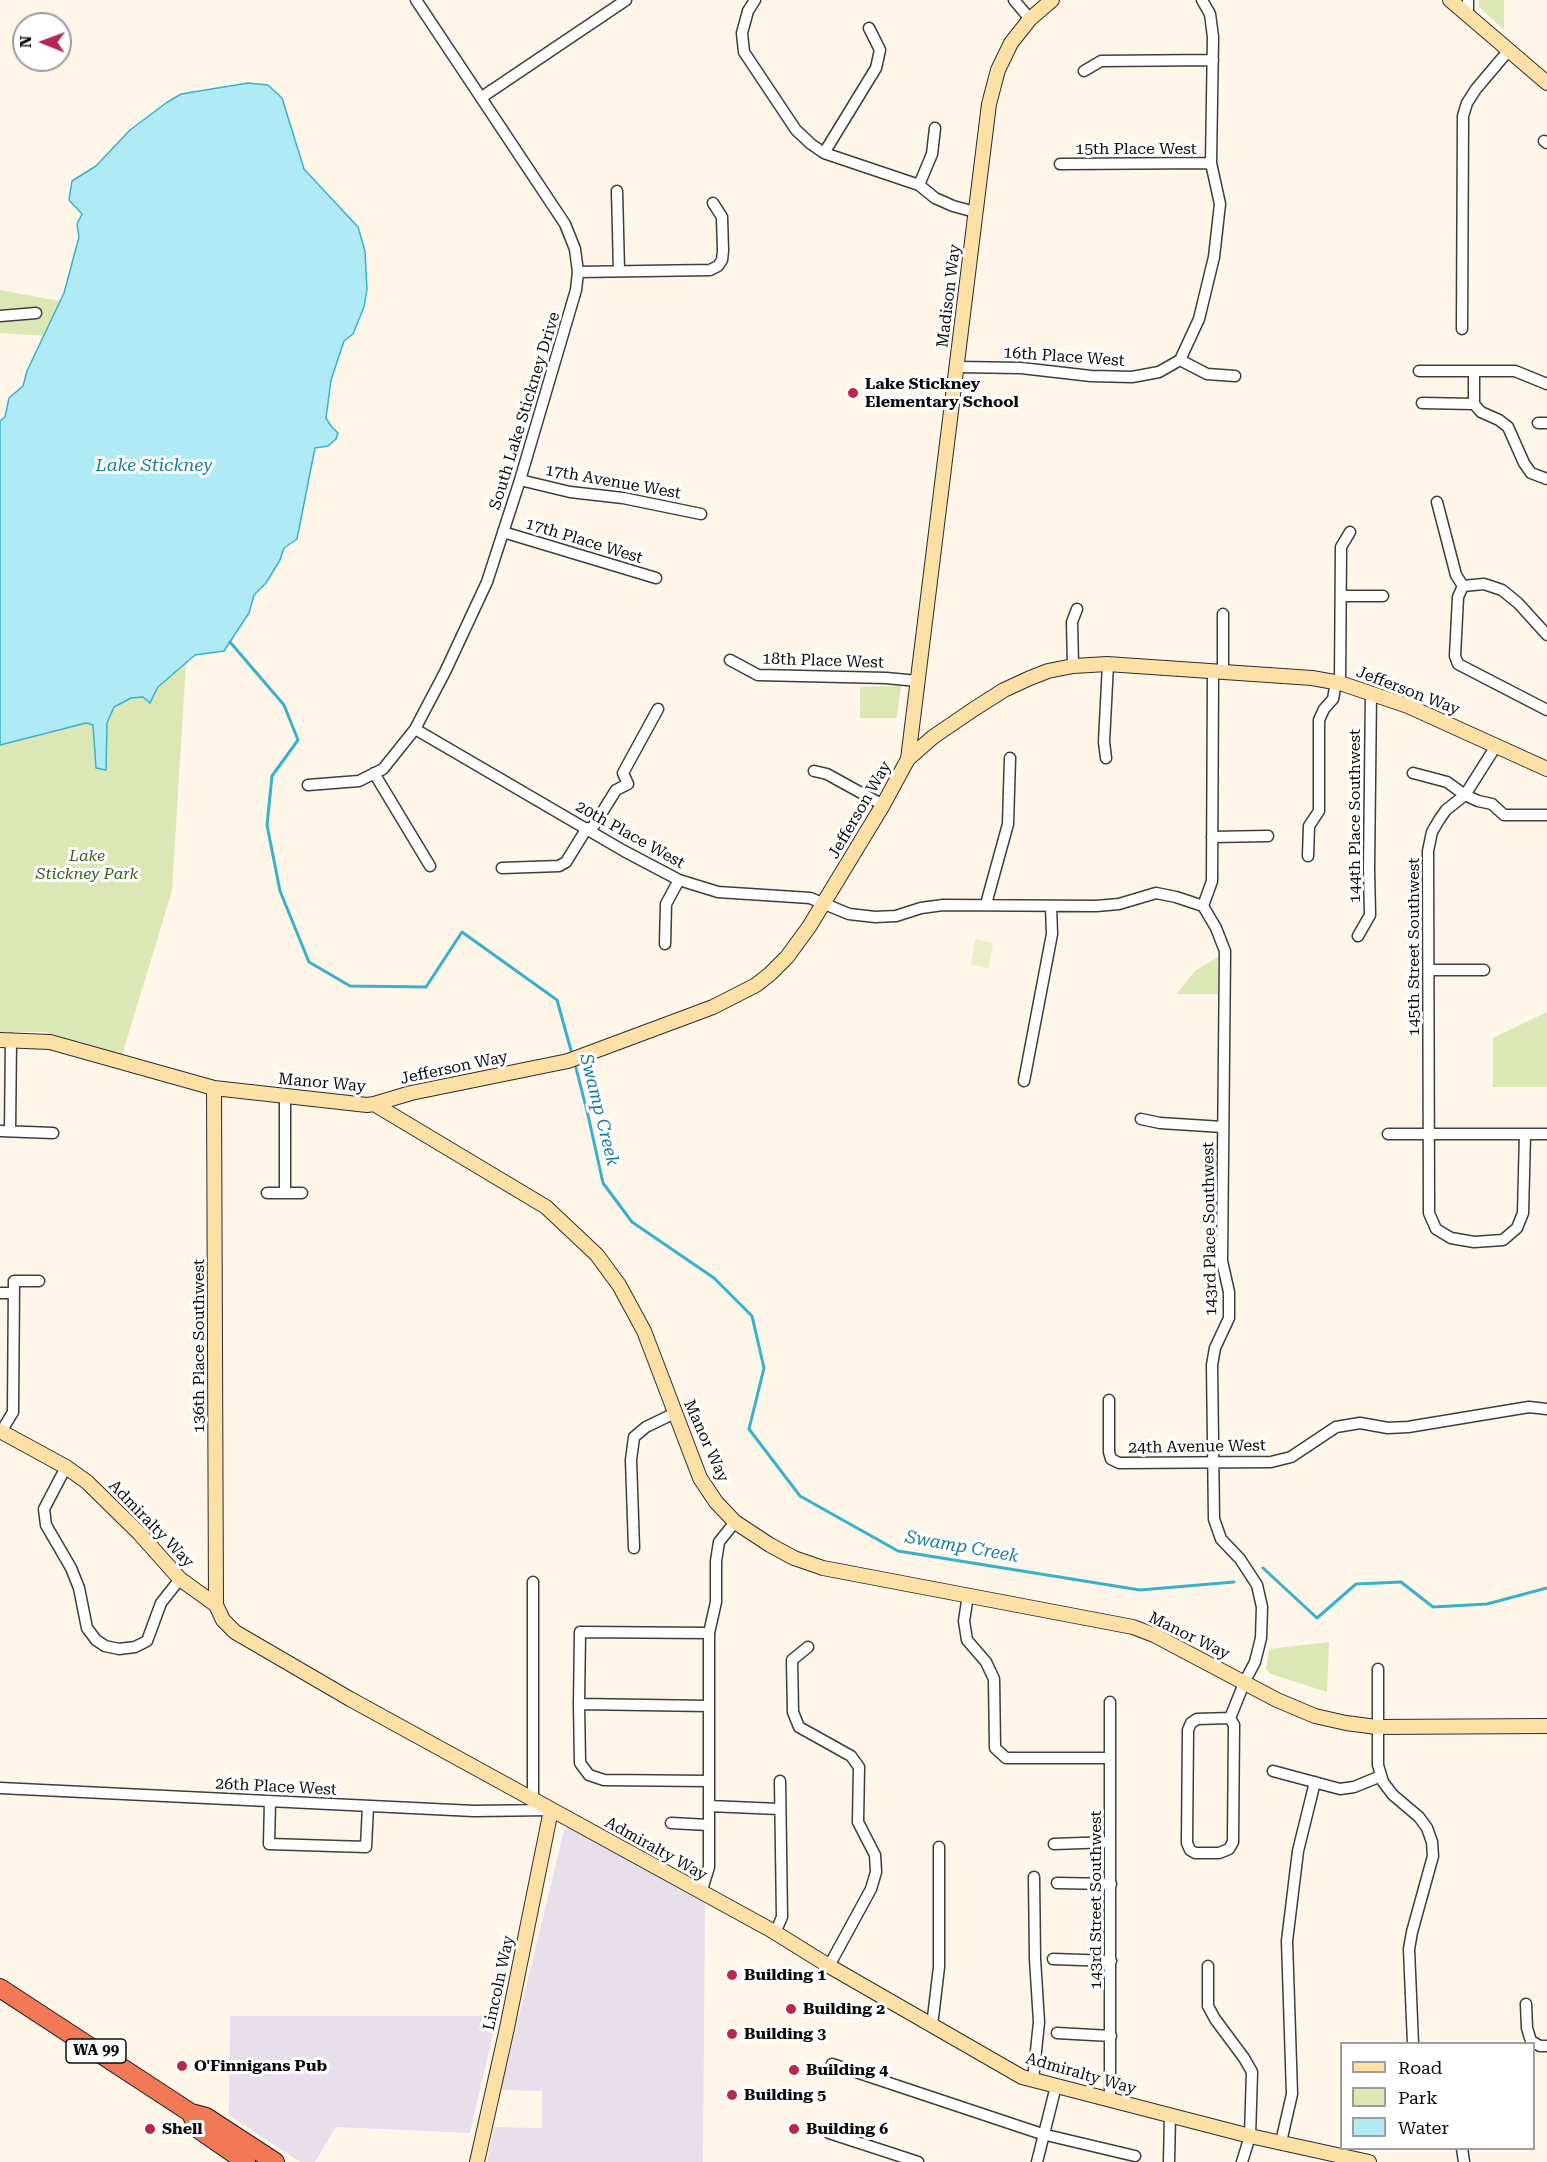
<!DOCTYPE html>
<style>
body{margin:0}
#map{position:relative;width:1547px;height:2162px;overflow:hidden;background:#fff6ea;font-family:"Roboto Serif",serif}
canvas{display:block}
.legend{position:absolute;left:1340px;top:2042px;width:195px;height:108px;box-sizing:border-box;background:#fff;border:2px solid #9d9d9d;margin:0;padding:8px 10px;list-style:none;font-size:18px;color:#0b0b0b}
.legend li{display:flex;align-items:center;gap:12px;height:30px}
.legend b{width:30px;border:2px solid #9d9d9d}
.north{position:absolute;left:12px;top:12px;width:60px;height:60px;box-sizing:border-box;background:#fff;border:2px solid #9d9d9d;border-radius:50%;rotate:271deg;font-size:16px;font-weight:700;line-height:24px;text-align:center;color:#0b0b0b}
.north::after{content:'';display:block;margin:auto;width:21px;height:27px;background:#b8274e;clip-path:polygon(50% 0,100% 100%,50% 72%,0 100%)}
</style>
<div id="map">
<canvas width="1547" height="2162"></canvas>
<ul class="legend">
<li><b style="height:8px;background:#fde0a6"></b>Road</li>
<li><b style="height:16px;background:#dbe8b5"></b>Park</li>
<li><b style="height:16px;background:#b0eaf5"></b>Water</li>
</ul>
<div class="north">N</div>
</div>
<script>
const c = document.querySelector('canvas').getContext('2d');
c.lineJoin = 'round';
function fillPath(path, color) { c.fillStyle = color; c.fill(path, 'evenodd'); }
const shape = rows => new Path2D(rows.map(r => 'M' + r).join(''));
function stroke(path, color, width, dash) { c.strokeStyle = color; c.lineWidth = width; c.lineCap = dash ? 'butt' : 'round'; c.setLineDash(dash || []); c.stroke(path); }
function drawText(font, color, halo, rows, align = 'center') {
  c.font = font + ' "Roboto Serif",serif'; c.lineWidth = 6; c.setLineDash([]); c.textBaseline = 'middle'; c.strokeStyle = halo; c.fillStyle = color; for (const [text, x, y, turn = 0] of rows) {
    c.save(); c.translate(x, y); c.rotate((+turn || 0) * Math.PI / 180); c.textAlign = isNaN(turn) ? turn : align; if (halo) c.strokeText(text, 0, 0); c.fillText(text, 0, 0); c.restore();
  }
}
const industrial = shape([
 [572,1827,705,1904,703,2162,487,2162,494,2127,542,2128,542,2091,501,2090,564,1831],
 [230,2016,497,2016,470,2133,336,2127,315,2162,300,2162,229,2115]
]);
const green = shape([
 [1479,0,1504,0,1504,30,1479,7],
 [0,290,60,301,45,336,0,333],
 [186,663,172,891,122,1055,44,1032,0,1032,0,745,86,723,93,725,96,768,106,770,107,723,114,707,131,698,143,697,150,703,158,687],
 [901,686,897,718,860,718,860,687],
 [1218,957,1218,994,1176,994,1195,971],
 [1547,1012,1547,1087,1493,1087,1493,1038],
 [1329,1642,1327,1692,1271,1674,1266,1669,1269,1649]
]);
const pitch = shape([
 [975,939,993,943,989,968,971,965]
]);
const water = shape([
 [248,83,268,85,282,98,304,169,358,227,365,251,367,289,364,307,353,334,344,341,331,380,326,418,331,426,338,433,336,439,328,446,315,448,297,539,284,548,280,560,266,583,254,595,249,613,224,651,195,655,158,687,150,703,143,697,131,698,114,707,107,723,106,770,96,768,93,725,86,723,0,745,0,421,5,417,9,398,23,386,27,371,64,293,79,237,77,224,82,214,69,200,72,181,96,166,130,130,166,103,181,94,248,83]
]);
const stream = shape([
 [230,642,284,705,298,740,272,776,267,825,280,891,309,962,350,986,426,987,462,932,557,1000,572,1054],
 [575,1064,588,1115,603,1183,632,1222,714,1278,752,1316,764,1368,749,1429,800,1496,898,1551,1140,1590,1234,1582],
 [1263,1568,1317,1618,1356,1584,1401,1582,1433,1607,1487,1604,1547,1588]
]);
const street = shape([
 [755,0,748,11,742,33,744,52,796,130,811,144,824,153,919,185,935,198,953,206,975,212],
 [1014,0,1030,19],
 [1468,14,1468,0],
 [1084,71,1101,61,1213,60],
 [482,97,626,0],
 [1544,141,1547,143],
 [824,153,876,68,880,50,869,28],
 [1060,164,1211,163],
 [919,185,932,154,935,128],
 [617,191,619,271],
 [578,272,710,270,718,266,722,260,723,251,722,217,713,203],
 [0,316,36,313],
 [1462,329,1463,116,1467,103,1476,89,1509,50],
 [1180,360,1199,319,1214,257,1220,204,1211,163,1213,37,1210,14,1202,0],
 [1180,360,1207,374,1235,376],
 [957,367,1021,368,1091,376,1132,377,1159,372,1180,360],
 [1419,371,1515,371,1547,384],
 [1422,403,1474,404,1481,412,1499,420,1508,427,1524,463,1531,473,1547,479],
 [1474,404,1474,371],
 [1538,423,1547,423],
 [520,480,570,492,623,498,701,514],
 [1437,502,1456,575,1463,586,1458,597,1455,656,1458,664,1547,710],
 [503,532,656,578],
 [1463,586,1484,584,1502,590,1518,603,1547,635],
 [1341,596,1383,596],
 [730,660,758,675,886,678,918,681],
 [1073,666,1072,622,1077,609],
 [1213,671,1212,881,1203,906,1216,928,1225,951,1222,1261,1229,1292,1229,1318,1215,1348,1212,1365,1214,1519,1221,1539,1240,1559,1257,1585,1262,1607,1261,1638,1255,1662,1245,1681,1230,1718,1234,1725,1233,1842,1229,1849,1219,1853,1195,1853,1190,1850,1187,1843,1188,1730,1191,1723,1197,1719,1230,1718],
 [1223,672,1223,614],
 [1340,683,1341,547,1350,532],
 [415,729,624,851,679,880,718,892,810,898,849,914,875,917,896,916,921,908,943,905,1096,906,1119,904,1156,893,1176,897,1203,906],
 [1496,746,1465,795,1446,810,1439,820,1432,832,1428,851,1429,1213,1436,1229,1451,1238,1474,1242,1503,1240,1517,1228,1523,1213,1525,1134],
 [1106,758,1104,742,1108,664],
 [814,771,827,774,883,805],
 [374,773,430,866],
 [1413,773,1447,782,1465,795,1478,801,1492,804,1504,815,1547,815],
 [308,785,359,781,383,769,415,729,445,672,487,582,520,480,576,290,578,272,575,249,565,224,416,0],
 [591,830,616,790,628,784,623,773,658,709],
 [1212,837,1268,836],
 [1308,856,1309,826,1319,811,1319,720,1324,709,1333,699,1336,682],
 [502,868,559,866,566,862,587,828],
 [986,904,1008,824,1010,758],
 [1358,936,1370,915,1369,869,1371,692],
 [665,944,666,904,679,880],
 [1429,970,1484,970],
 [1024,1081,1052,934,1051,906],
 [1141,1119,1160,1123,1223,1127],
 [0,1131,53,1133],
 [10,1131,11,1039],
 [1388,1134,1547,1134],
 [267,1193,302,1193],
 [285,1193,285,1096],
 [0,1293,14,1293],
 [1109,1400,1109,1452,1111,1459,1119,1463,1271,1462,1291,1457,1336,1427,1360,1423,1388,1428,1408,1427,1529,1407,1547,1409],
 [1,1432,13,1412,14,1281,39,1281],
 [66,1467,44,1509,46,1525,71,1568,79,1588,87,1628,96,1640,105,1646,119,1649,135,1647,147,1641,161,1603,180,1579],
 [634,1548,631,1460,634,1437,646,1427,675,1413],
 [533,1582,533,1800],
 [968,1595,964,1621,967,1640,986,1662,994,1679,995,1748,1006,1758,1110,1758],
 [808,1647,792,1660,793,1712,799,1727,851,1756,859,1767,858,1822,875,1855,876,1872,871,1889,829,1966],
 [1378,1669,1378,1765,1383,1782,1393,1795,1419,1817,1427,1828,1432,1842,1433,1856,1412,1932,1409,1949,1413,2044],
 [1110,1702,1110,2099],
 [579,1704,709,1706],
 [1273,1771,1340,1789,1354,1787,1381,1776],
 [708,1781,604,1780,589,1775,580,1763,579,1704,580,1632,709,1633],
 [0,1788,474,1811,550,1810],
 [270,1802,269,1844,366,1847,368,1806],
 [709,1806,779,1809],
 [671,1823,708,1825],
 [1054,1844,1110,1842],
 [1057,1883,1111,1884],
 [701,1893,709,1867,709,1633,716,1602,716,1561,719,1542,735,1522],
 [775,1933,782,1917,780,1781],
 [1053,1959,1111,1961],
 [1208,1966,1208,2006,1215,2019,1244,2058,1252,2072,1250,2136,1242,2162],
 [1526,2004,1527,2028,1531,2041,1540,2046,1547,2046],
 [932,2026,939,1967,939,1847],
 [1057,2033,1111,2036],
 [832,2064,1042,2134,1135,2156],
 [1033,2080,1039,2022,1035,1959,1034,1877],
 [829,2133,918,2162],
 [1281,2142,1292,2094,1287,1941,1298,1851,1315,1782],
 [1462,2148,1464,2162],
 [1037,2162,1056,2086],
 [1169,2162,1170,2115]
]);
const secondary = shape([
 [1450,0,1547,83],
 [908,759,989,104,998,70,1011,43,1030,19,1052,0],
 [0,1040,50,1042,214,1088,367,1105,374,1104,546,1207,597,1255,619,1285,644,1331,700,1478,716,1502,735,1522,770,1545,794,1558,823,1568,1133,1627,1154,1635,1277,1700,1315,1716,1346,1723,1377,1727,1547,1726],
 [214,1088,216,1605],
 [374,1104,411,1093,568,1061,713,1007,756,985,770,974,787,957,809,927,883,805,908,759,933,737,974,709,1004,690,1030,678,1048,671,1073,666,1107,664,1312,678,1340,683,1408,706,1547,769],
 [0,1431,66,1467,87,1482,139,1533,180,1579,216,1605,223,1620,235,1632,350,1699,771,1930,829,1966,1022,2077,1250,2136,1369,2162],
 [477,2162,507,2028,551,1810]
]);
const highway = shape([
 [0,1988,191,2113,206,2117,275,2162],
 [191,2113,197,2128,246,2162]
]);
const markers = [
 [853,393,6,"#b8274e"],
 [732,1975,6,"#b8274e"],
 [791,2009,6,"#b8274e"],
 [732,2034,6,"#b8274e"],
 [182,2066,6,"#b8274e"],
 [794,2070,6,"#b8274e"],
 [732,2095,6,"#b8274e"],
 [150,2129,6,"#b8274e"],
 [794,2129,6,"#b8274e"]
];
const shields = [
 [96,2051,60]
];
const shieldNames = [
 ["WA 99",96,2051]
];
const streetNames = [
 ["15th Place West",1136,149],
 ["Madison Way",949,296,-83],
 ["16th Place West",1064,357,4],
 ["South Lake Stickney Drive",525,411,-73],
 ["17th Avenue West",613,482,10],
 ["17th Place West",584,541,17],
 ["18th Place West",823,661,2],
 ["Jefferson Way",1408,691,21],
 ["Jefferson Way",860,810,-60],
 ["144th Place Southwest",1355,816,-90],
 ["20th Place West",630,835,29],
 ["145th Street Southwest",1414,947,-90],
 ["Jefferson Way",454,1068,-12],
 ["Manor Way",322,1083,5],
 ["143rd Place Southwest",1210,1229,-91],
 ["136th Place Southwest",199,1346,-90],
 ["Manor Way",706,1441,66],
 ["24th Avenue West",1197,1447,-1],
 ["Admiralty Way",151,1524,46],
 ["Manor Way",1189,1636,26],
 ["26th Place West",276,1787,3],
 ["Admiralty Way",656,1849,29],
 ["143rd Street Southwest",1096,1900,-90],
 ["Lincoln Way",499,1983,-78],
 ["Admiralty Way",1081,2074,16]
];
const poiNames = [
 ["Lake Stickney",865,384],
 ["Elementary School",865,402],
 ["Building 1",744,1975],
 ["Building 2",803,2009],
 ["Building 3",744,2034],
 ["O'Finnigans Pub",194,2066],
 ["Building 4",806,2070],
 ["Building 5",744,2095],
 ["Shell",162,2129],
 ["Building 6",806,2129]
];
const parkNames = [
 ["Lake",87,856],
 ["Stickney Park",87,874]
];
const waterNames = [
 ["Lake Stickney",154,466],
 ["Swamp Creek",599,1110,76],
 ["Swamp Creek",962,1547,10]
];
fillPath(industrial, '#e7dfea');
fillPath(green, '#dbe8b5');
fillPath(pitch, '#eaefc7');
fillPath(water, '#b0eaf5');
stroke(water, '#39b1ca', 1.5);
stroke(stream, '#39b1ca', 3);
stroke(street, '#3e3e3e', 13);
stroke(secondary, '#2d2d2d', 16);
stroke(highway, '#1c1c1c', 20);
stroke(street, '#fff', 10);
stroke(secondary, '#fde0a6', 14);
stroke(highway, '#f27955', 18);
for (const [x, y, r, color] of markers) { const dot = new Path2D(); dot.arc(x, y, r, 0, 2 * Math.PI); c.fillStyle = color; c.fill(dot); stroke(dot, '#fff', 2); }
for (const [x, y, w] of shields) { const box = new Path2D(); box.roundRect(x - w / 2, y - 12, w, 24, 4.5); c.fillStyle = '#fff'; c.fill(box); stroke(box, '#0b0b0b', 1.5); }
drawText('bold 15px', '#0b0b0b', null, shieldNames);
drawText('16px', '#0b0b0b', '#fff', streetNames);
drawText('bold 16px', '#0b0b0b', '#fff', poiNames, 'left');
drawText('italic 16px', '#3b611e', '#fff', parkNames);
drawText('italic 18px', '#187e9a', '#fff', waterNames);
</script>
